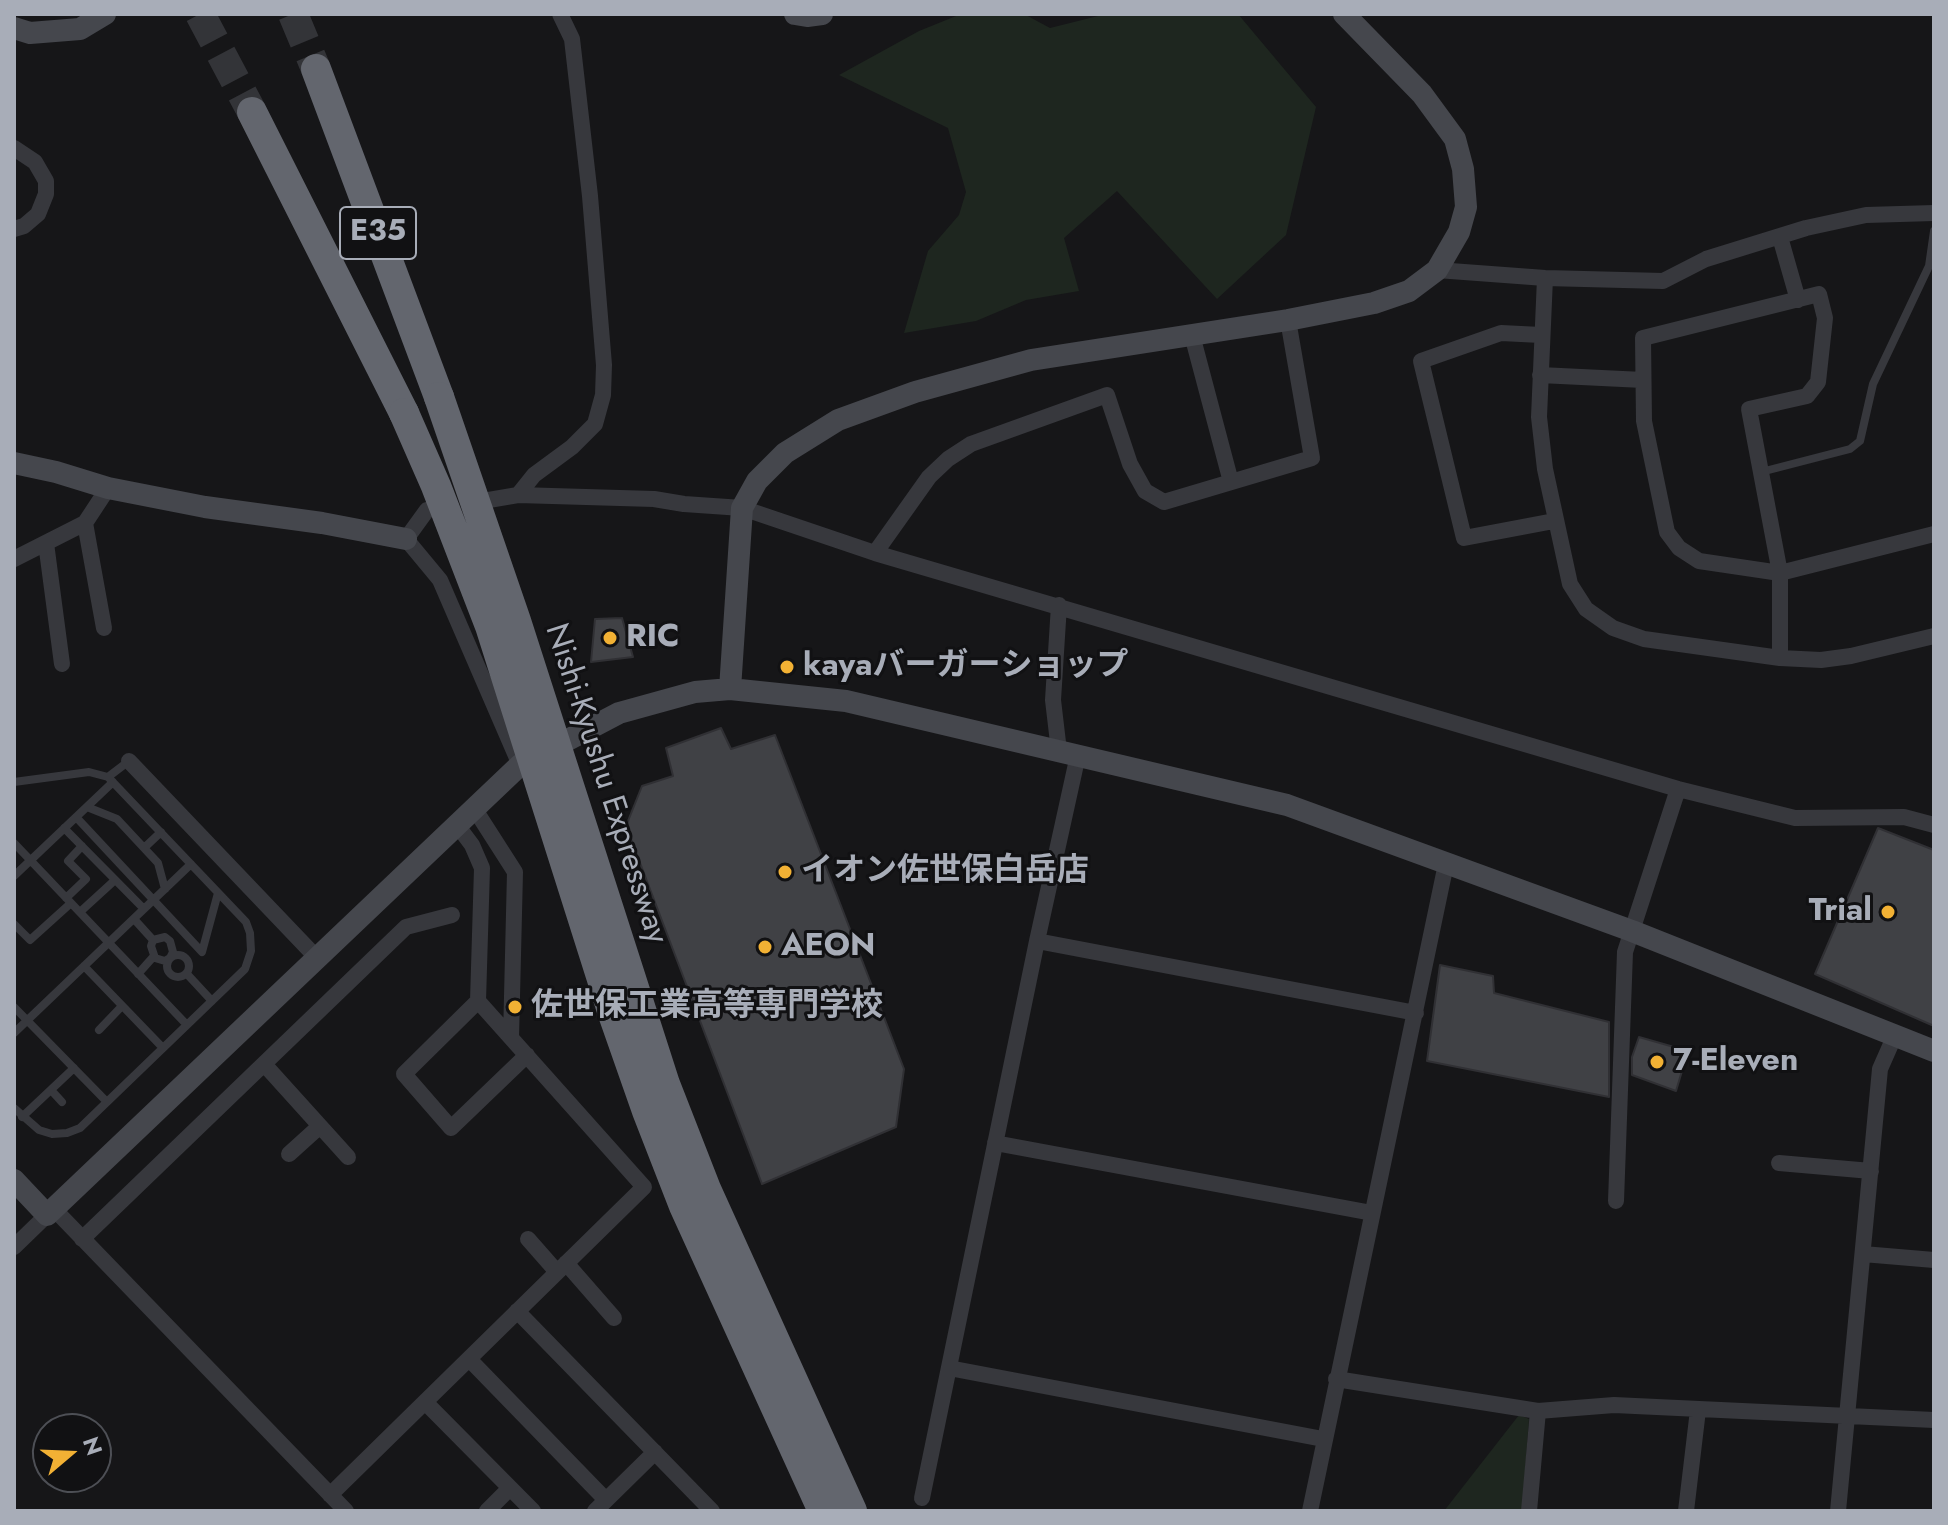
<!DOCTYPE html>
<meta charset="utf-8">
<style>
body{margin:0}
#map{position:relative;width:1948px;height:1525px;overflow:hidden;background:#161618;font-family:Jost,sans-serif}
canvas{display:block}
.frame{position:absolute;inset:0;border:16px solid #a8adb8;pointer-events:none}
.north{position:absolute;left:32px;top:1413px;width:80px;height:80px;box-sizing:border-box;background:#111113;border:2px solid #4d4f55;border-radius:50%;rotate:71deg;font-size:22px;font-weight:700;line-height:32px;text-align:center;color:#a8adb8}
.north::after{content:'';display:block;margin:auto;width:28px;height:36px;background:#f2b134;clip-path:polygon(50% 0,100% 100%,50% 72%,0 100%)}
</style>
<div id="map">
<canvas width="1948" height="1525"></canvas>
<div class="frame"></div>
<div class="north">N</div>
</div>
<script>
const c = document.querySelector('canvas').getContext('2d');
c.lineJoin = 'round';
function fillPath(path, color) { c.fillStyle = color; c.fill(path, 'evenodd'); }
const shape = rows => new Path2D(rows.map(r => 'M' + r).join(''));
function stroke(path, color, width, dash) { c.strokeStyle = color; c.lineWidth = width; c.lineCap = dash ? 'butt' : 'round'; c.setLineDash(dash || []); c.stroke(path); }
function drawText(font, color, halo, rows, align = 'center') {
  c.font = font + ' Jost,"Noto Sans JP",sans-serif'; c.lineWidth = 6; c.setLineDash([]); c.textBaseline = 'middle'; c.strokeStyle = halo; c.fillStyle = color; for (const [text, x, y, turn = 0] of rows) {
    c.save(); c.translate(x, y); c.rotate((+turn || 0) * Math.PI / 180); c.textAlign = isNaN(turn) ? turn : align; if (halo) c.strokeText(text, 0, 0); c.fillText(text, 0, 0); c.restore();
  }
}
const green = shape([
 [961,14,1024,14,1050,28,1106,14,1238,14,1316,107,1286,235,1217,299,1117,191,1064,238,1079,291,1026,300,976,321,904,333,928,251,959,215,966,192,948,128,839,75,919,31],
 [1519,1415,1529,1419,1522,1511,1444,1511]
]);
const building = shape([
 [622,618,633,657,591,662,595,619,622,618],
 [721,728,731,749,775,735,904,1069,896,1127,762,1184,626,826,642,786,673,776,666,748,721,728],
 [1878,828,1934,850,1934,1026,1815,974,1878,828],
 [1440,965,1493,976,1494,993,1609,1022,1609,1097,1427,1061,1440,965],
 [1639,1037,1688,1051,1676,1091,1632,1075,1632,1057,1639,1037]
]);
const highwayTunnel = shape([
 [200,14,252,112],
 [293,14,316,69]
]);
const lane = shape([
 [1761,472,1850,449,1860,441,1873,384,1929,266,1934,231],
 [108,777,129,761],
 [14,782,89,772,108,777,246,922,250,933,251,951,245,969,80,1128,67,1133,52,1134,39,1130,14,1108],
 [87,807,117,819,158,863,165,889],
 [76,817,202,952,218,893],
 [64,828,144,909],
 [14,843,187,1025],
 [144,848,161,832],
 [14,876,113,782],
 [66,898,86,879,68,861,82,846],
 [80,912,115,880],
 [134,919,153,940,165,937,170,941,173,952,170,958,165,961,155,958,151,946,153,940],
 [14,924,30,940,71,903],
 '167 966a11 11 0 1 1 22 0a11 11 0 1 1-22 0Z',
 [84,966,163,1048],
 [138,974,154,956],
 [187,974,212,1001],
 [14,1007,107,1102],
 [99,1030,122,1006],
 [14,1033,191,864],
 [51,1090,62,1102],
 [22,1117,74,1068]
]);
const street = shape([
 [14,148,35,162,46,181,46,194,38,214,24,226,14,229],
 [1780,237,1798,300],
 [1437,270,1545,278,1663,281,1706,259,1806,228,1866,215,1934,213],
 [1545,278,1539,417,1545,469,1570,584,1586,609,1613,628,1644,639,1780,658,1821,660,1851,656,1934,636],
 [1192,335,1231,482],
 [1541,335,1501,333,1421,361,1464,538,1554,521],
 [1540,375,1643,380],
 [518,495,534,475,572,447,595,424,603,395,604,365,590,196,572,39,560,14],
 [471,503,518,495,654,499,684,504,742,508,875,553,1678,789,1795,818,1904,817,1934,825],
 [448,507,427,510,406,539,440,580,520,765],
 [85,523,104,628],
 [46,543,62,664],
 [875,553,929,477,948,459,971,444,1107,395,1130,464,1145,491,1164,502,1312,458,1288,320],
 [14,559,85,523,108,488],
 [1059,605,1053,700,1059,751],
 [1780,658,1780,573,1749,409,1807,396,1818,382,1825,318,1819,294,1643,338,1644,421,1667,532,1679,548,1699,561,1780,573,1934,534],
 [129,761,317,958],
 [474,808,515,872,511,1038],
 [1037,941,1416,1013],
 [478,1001,404,1074,451,1128,527,1055],
 [264,1064,348,1157],
 [995,1143,1372,1213],
 [289,1154,320,1126],
 [1779,1163,1871,1171],
 [1616,1201,1625,952,1678,789],
 [54,1209,346,1511],
 [82,1239,406,927,452,915],
 [528,1239,557,1272],
 [14,1247,47,1215],
 [1863,1254,1934,1260],
 [566,1263,614,1318],
 [517,1311,712,1511],
 [469,1359,606,1500],
 [949,1368,1323,1439],
 [1336,1379,1538,1411,1614,1405,1934,1420],
 [425,1402,533,1511],
 [330,1495,644,1187,478,1001,482,868,472,845,457,825],
 [922,1498,1037,941,1078,755],
 [487,1511,510,1488],
 [595,1511,655,1452],
 [1310,1511,1446,864],
 [1529,1511,1538,1411],
 [1686,1511,1698,1410],
 [1838,1511,1880,1069,1895,1035]
]);
const secondary = shape([
 [795,14,807,16,822,14],
 [14,28,30,33,80,29,105,14],
 [14,463,56,472,108,488,205,507,322,523,406,539],
 [730,689,742,508,757,481,785,453,838,420,915,392,1031,360,1288,320,1374,303,1409,291,1437,270,1459,232,1466,207,1463,169,1455,139,1422,94,1344,14],
 [14,1180,47,1215,520,765,619,713,695,692,730,689,846,701,1287,805,1632,931,1934,1051]
]);
const highway = shape([
 [316,69,439,397],
 [252,112,404,413]
]);
const highwayBridge = shape([
 [439,397,516,621,665,1084,706,1189,852,1511],
 [404,413,436,486,490,626,613,1014,647,1111,684,1206,823,1511]
]);
const markers = [
 [610,638,8,"#f2b134"],
 [787,667,8,"#f2b134"],
 [785,872,8,"#f2b134"],
 [1888,912,8,"#f2b134"],
 [765,947,8,"#f2b134"],
 [515,1007,8,"#f2b134"],
 [1657,1062,8,"#f2b134"]
];
const shields = [
 [378,233,76]
];
const shieldNames = [
 ["E35",378,233]
];
const poiNames = [
 ["RIC",626,638],
 ["kayaバーガーショップ",803,667],
 ["イオン佐世保白岳店",801,872],
 ["Trial",1872,912,"right"],
 ["AEON",781,947],
 ["佐世保工業高等専門学校",531,1007],
 ["7-Eleven",1673,1062]
];
const streetNames = [
 ["Nishi-Kyushu Expressway",605,784,72]
];
fillPath(green, '#1e261f');
fillPath(building, '#404145');
stroke(building, '#303034', 2);
stroke(highwayTunnel, '#333438', 30, [30, 15]);
stroke(lane, '#37383d', 8);
stroke(street, '#37383d', 16);
stroke(secondary, '#45474d', 22);
stroke(highway, '#63666e', 30);
stroke(highwayBridge, '#63666e', 30);
for (const [x, y, r, color] of markers) { const dot = new Path2D(); dot.arc(x, y, r, 0, 2 * Math.PI); c.fillStyle = color; c.fill(dot); stroke(dot, '#111113', 3); }
for (const [x, y, w] of shields) { const box = new Path2D(); box.roundRect(x - w / 2, y - 26, w, 52, 6); c.fillStyle = '#111113'; c.fill(box); stroke(box, '#a8adb8', 2); }
drawText('bold 30px', '#a8adb8', null, shieldNames);
drawText('bold 32px', '#a8adb8', '#111113', poiNames, 'left');
drawText('32px', '#a8adb8', '#111113', streetNames);
</script>
